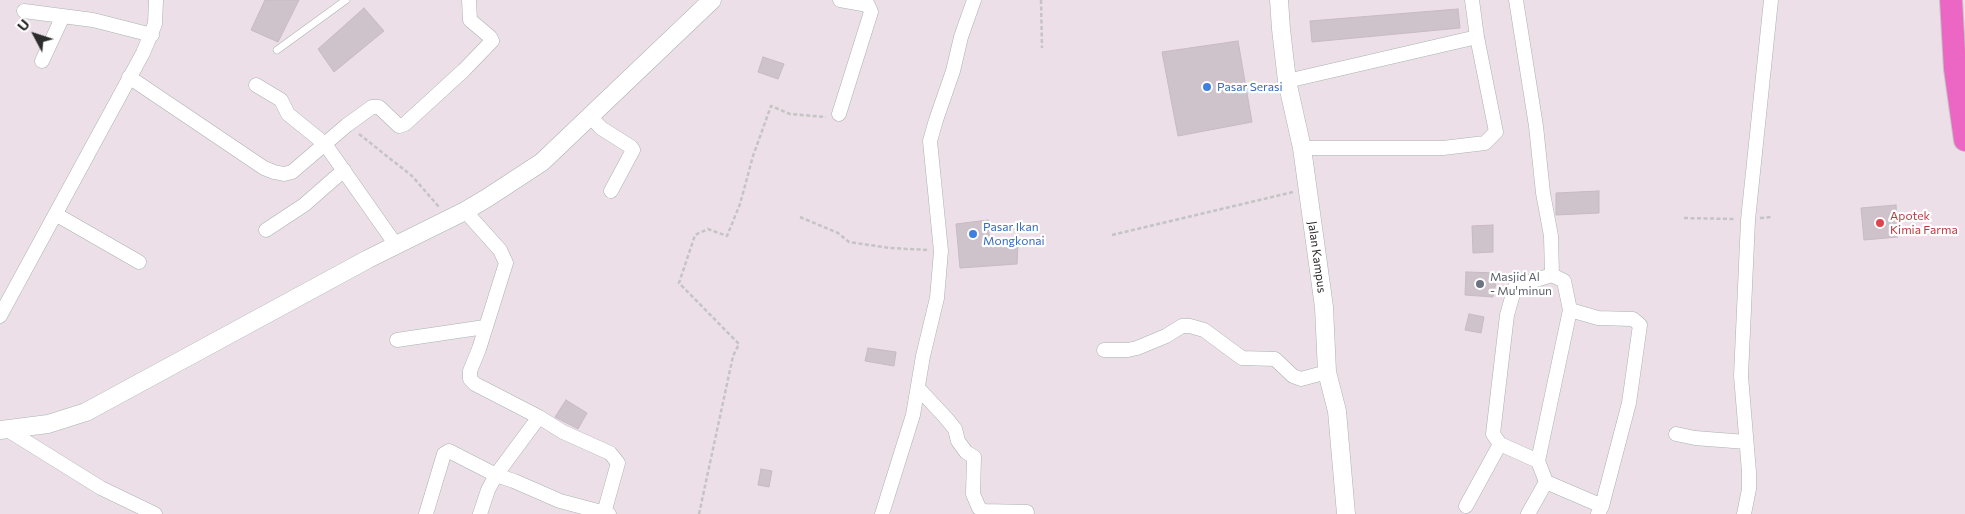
<!DOCTYPE html>
<style>
body{margin:0}
#map{position:relative;width:1965px;height:514px;overflow:hidden;background:#ecdfe8;font-family:Commissioner,sans-serif}
canvas{display:block}
.north{position:absolute;left:10px;top:10px;width:50px;height:50px;-webkit-text-stroke:4px #fff;paint-order:stroke;rotate:310deg;font-size:14px;font-weight:700;line-height:20px;text-align:center;color:#2c2c2c}
.north::after{content:'';display:block;margin:auto;width:18px;height:22px;background:#2c2c2c;clip-path:polygon(50% 0,100% 100%,50% 72%,0 100%)}
</style>
<div id="map">
<canvas width="1965" height="514"></canvas>
<div class="north">U</div>
</div>
<script>
const c = document.querySelector('canvas').getContext('2d');
c.lineJoin = 'round';
function fillPath(path, color) { c.fillStyle = color; c.fill(path, 'evenodd'); }
const shape = rows => new Path2D(rows.map(r => 'M' + r).join(''));
function stroke(path, color, width, dash) { c.strokeStyle = color; c.lineWidth = width; c.lineCap = dash ? 'butt' : 'round'; c.setLineDash(dash || []); c.stroke(path); }
function drawText(font, color, halo, rows, align = 'center') {
  c.font = font + ' Commissioner,sans-serif'; c.lineWidth = 4.5; c.setLineDash([]); c.textBaseline = 'middle'; c.strokeStyle = halo; c.fillStyle = color; for (const [text, x, y, turn = 0] of rows) {
    c.save(); c.translate(x, y); c.rotate((+turn || 0) * Math.PI / 180); c.textAlign = isNaN(turn) ? turn : align; if (halo) c.strokeText(text, 0, 0); c.fillText(text, 0, 0); c.restore();
  }
}
const building = shape([
 [265,0,299,0,278,42,251,30,265,0],
 [364,8,384,31,334,72,318,49,364,8],
 [1458,9,1460,28,1312,42,1310,21,1458,9],
 [1238,41,1252,122,1178,136,1162,52,1238,41],
 [763,57,784,64,778,79,758,72,763,57],
 [1599,191,1599,213,1556,215,1556,193,1599,191],
 [1896,205,1898,237,1864,240,1861,208,1896,205],
 [988,220,990,246,1018,244,1017,264,960,268,956,224,988,220],
 [1493,225,1493,252,1473,253,1472,226,1493,225],
 [1466,272,1498,273,1493,297,1465,295,1466,272],
 [1469,314,1484,317,1481,333,1465,330,1469,314],
 [868,348,896,352,894,366,865,361,868,348],
 [566,400,587,413,578,429,555,417,566,400],
 [761,469,772,471,769,487,758,485,761,469]
]);
const path = shape([
 [1041,0,1042,48],
 [359,134,412,176,439,207],
 [800,217,838,233,849,242,890,248,929,250],
 [1684,218,1735,219],
 [1760,218,1771,217],
 [1112,235,1293,192],
 [699,514,733,356,739,344,679,283,695,235,708,229,727,236,740,204,753,156,771,106,790,114,826,117]
]);
const service = shape([
 [277,50,346,0]
]);
const minor = shape([
 [1516,0,1536,126,1543,193,1551,236,1552,275,1529,282,1517,280,1507,315,1493,434,1500,444,1538,461,1546,482,1602,506,1598,514],
 [24,11,93,20,152,35],
 [42,61,63,16],
 [129,77,264,168,274,172,284,174,292,172,347,125,372,107,379,107,399,126,405,124,464,70,492,41,490,37,470,20,469,0],
 [1287,81,1477,37],
 [256,85,281,100,288,114,325,144,396,245],
 [839,114,871,12,868,5,840,0],
 [591,117,601,128,631,147,633,150,611,191],
 [1302,148,1443,148,1485,143,1496,132,1477,37,1472,0],
 [465,211,500,250,506,263,479,349,470,371,470,379,475,384,539,417,563,432,610,453,618,463,604,513],
 [57,215,139,262],
 [266,230,304,205,344,170],
 [1552,275,1564,281,1570,310,1598,318,1633,319,1640,325,1629,403,1602,506],
 [0,316,143,53,155,24,156,0],
 [397,340,485,327],
 [1104,350,1128,350,1137,348,1166,336,1182,326,1190,326,1204,330,1242,358,1275,359,1293,376,1301,379,1327,372],
 [919,389,946,418,955,429,958,441,966,452,974,457,973,494,979,508,984,511,1027,512],
 [6,429,101,488,155,514],
 [1676,434,1695,438,1746,442],
 [1538,461,1570,310],
 [1466,506,1500,444],
 [426,514,444,454,449,451,496,475,514,481,560,501,609,514],
 [480,514,488,490,496,475,539,417],
 [882,514,913,415,923,356,937,298,941,251,930,141,936,120,953,71,961,37,974,0],
 [1528,514,1546,482],
 [1744,514,1749,489,1749,472,1741,376,1748,220,1771,0]
]);
const tertiary = shape([
 [1279,0,1281,29,1287,81,1302,148,1324,307,1327,372,1337,411,1346,514],
 [0,430,48,424,86,412,368,259,465,211,487,198,542,162,712,0]
]);
const trunk = shape([
 [1951,0,1955,69,1965,140]
]);
const markers = [
 [1207,87,5,"#3f7fe0"],
 [1880,223,5,"#e0444e"],
 [973,234,5,"#3f7fe0"],
 [1480,284,5,"#6b7280"]
];
const shopNames = [
 ["Pasar Serasi",1217,87],
 ["Pasar Ikan",983,227],
 ["Mongkonai",983,241]
];
const healthNames = [
 ["Apotek",1890,216],
 ["Kimia Farma",1890,230]
];
const streetNames = [
 ["Jalan Kampus",1317,257,82]
];
const worshipNames = [
 ["Masjid Al",1490,277],
 ["- Mu'minun",1490,291]
];
fillPath(building, '#cfc3cb');
stroke(building, '#c8b9c2', 1);
stroke(service, '#a8b3ae', 8);
stroke(minor, '#a8b3ae', 15);
stroke(tertiary, '#a8b3ae', 19);
stroke(trunk, '#c4c4c4', 24);
stroke(path, '#c4c4c4', 2.5, [4, 2.5]);
stroke(service, '#fff', 7);
stroke(minor, '#fff', 14);
stroke(tertiary, '#fff', 18);
stroke(trunk, '#ec67c3', 22);
for (const [x, y, r, color] of markers) { const dot = new Path2D(); dot.arc(x, y, r, 0, 2 * Math.PI); c.fillStyle = color; c.fill(dot); stroke(dot, '#fff', 2); }
drawText('12px', '#366cbe', '#fff', shopNames, 'left');
drawText('12px', '#be3a42', '#fff', healthNames, 'left');
drawText('12px', '#2c2c2c', '#fff', streetNames);
drawText('12px', '#5b616d', '#fff', worshipNames, 'left');
</script>
